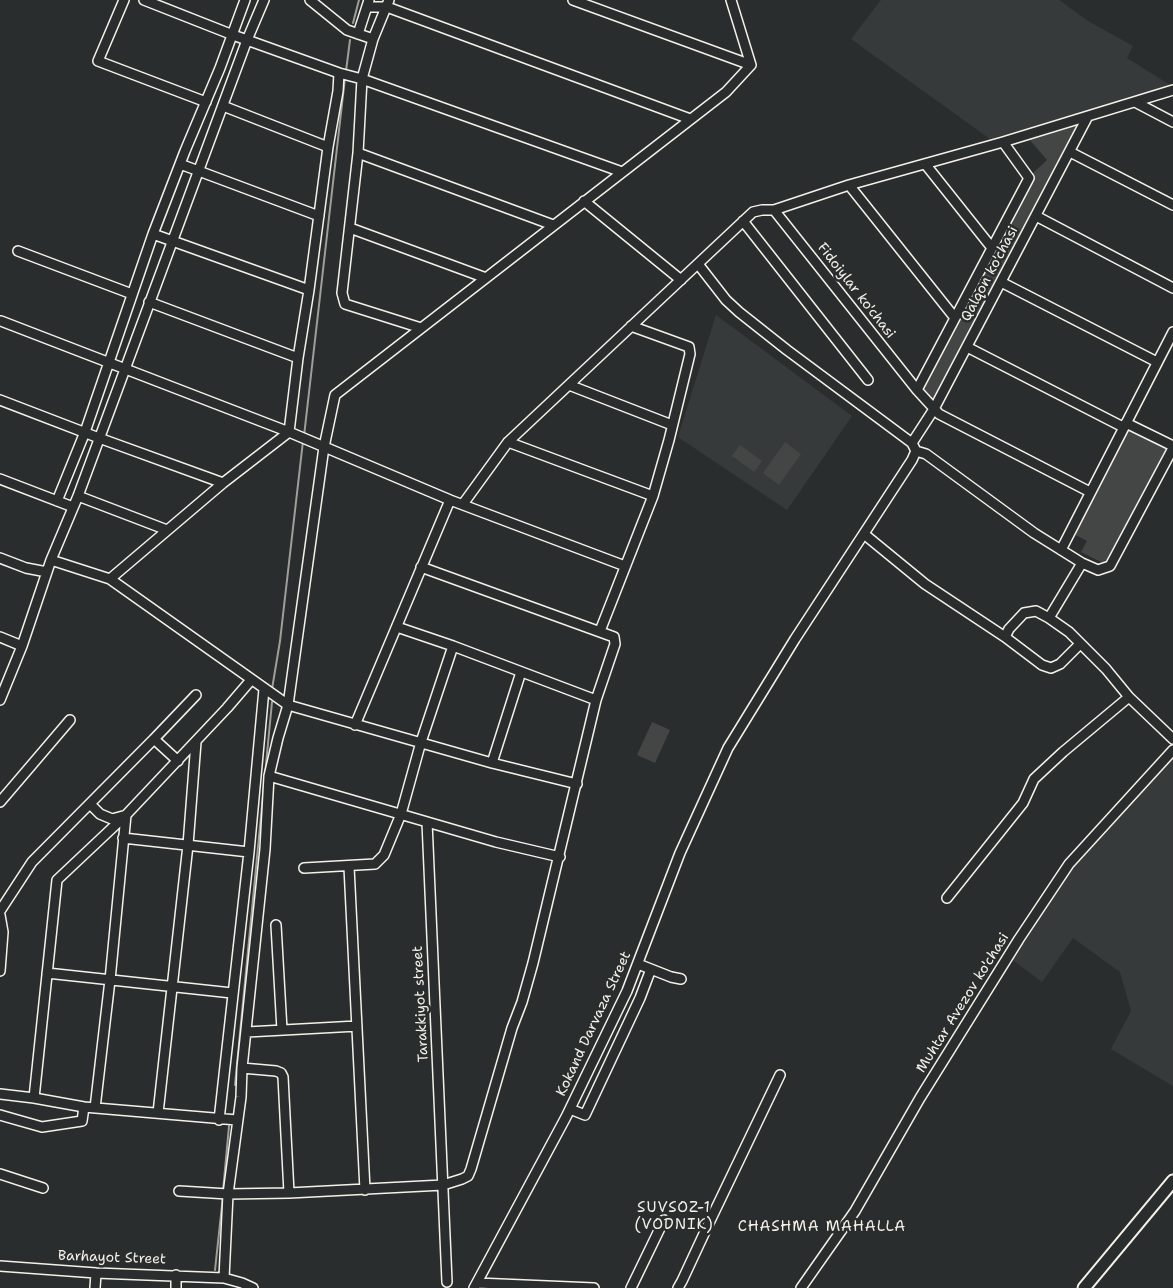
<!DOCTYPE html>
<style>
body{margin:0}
canvas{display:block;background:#2a2d2e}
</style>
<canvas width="1173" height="1288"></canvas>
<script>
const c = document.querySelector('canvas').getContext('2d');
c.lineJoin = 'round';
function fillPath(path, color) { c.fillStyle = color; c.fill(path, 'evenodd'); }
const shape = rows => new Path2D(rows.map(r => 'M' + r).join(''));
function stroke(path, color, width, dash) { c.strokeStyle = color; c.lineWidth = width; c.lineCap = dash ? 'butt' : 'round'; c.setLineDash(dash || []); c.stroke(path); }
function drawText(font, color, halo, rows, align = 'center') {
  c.font = font + ' "Shantell Sans",sans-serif'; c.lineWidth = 5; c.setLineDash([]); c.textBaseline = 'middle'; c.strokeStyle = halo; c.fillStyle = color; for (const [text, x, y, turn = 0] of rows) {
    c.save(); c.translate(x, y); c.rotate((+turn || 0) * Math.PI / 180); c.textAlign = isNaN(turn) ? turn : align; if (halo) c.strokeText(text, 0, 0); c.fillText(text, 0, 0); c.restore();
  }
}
const built = shape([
 [881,0,1059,0,1088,21,1133,46,1127,58,1170,85,1170,87,990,139,851,39],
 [716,315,852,416,787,510,678,437],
 [1173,756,1173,1086,1111,1049,1131,1011,1120,972,1073,938,1042,982,1010,958,1083,854]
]);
const green = shape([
 [1080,123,937,397,932,401,921,388,1030,176,1047,160,1029,139],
 [1128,429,1166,449,1105,564,1081,552,1087,541,1072,533],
 [785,442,801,454,779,485,763,473],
 [740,445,762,461,754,472,732,456],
 [652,722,670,730,655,763,637,755]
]);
const stream = shape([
 [353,23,359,0],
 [346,71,350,40],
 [304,436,345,78],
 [272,689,280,641,303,441],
 [235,1085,272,702],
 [223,1191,229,1126],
 [215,1270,223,1196]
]);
const minor = shape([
 [124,0,98,61,206,102],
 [144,0,233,35,339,73,362,79,622,172],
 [310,0,347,30,373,39],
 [389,0,373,39,362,79,358,153,342,293,345,304,421,328],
 [573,0,751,65],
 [731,0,751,65],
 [367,7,387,7,690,119],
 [358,34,369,0],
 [1135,102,1173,122],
 [223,106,328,147],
 [1070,152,1173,205],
 [358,153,553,225],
 [180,164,319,216],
 [926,165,992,248],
 [849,185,955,318],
 [584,201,681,280],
 [774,210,917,390,939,414,1090,492],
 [1036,216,1173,288],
 [743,221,868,380],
 [350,228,486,278],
 [153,234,309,290],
 [18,251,132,294],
 [698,264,726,300,739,312,787,350,912,443,916,451,926,454,1034,533,1082,563],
 [1001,282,1157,362],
 [149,302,298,358],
 [1,321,289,432,450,500,625,566],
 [967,347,1123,427],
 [569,385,672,425],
 [917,390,1029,178,1003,142],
 [0,400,99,438,223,483],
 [1126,423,1173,446],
 [508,442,653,496],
 [912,443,934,409,1088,116],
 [0,479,73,507],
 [78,496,167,530],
 [57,501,85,432,153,234,185,151,220,68,245,0],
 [463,504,508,442,753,212,762,210,774,210,849,185,1003,142,1173,90],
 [864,534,925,584,1005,637,1042,665,1051,668,1060,664,1080,644],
 [1061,550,1173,332],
 [0,558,26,568,47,572],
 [51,560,110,579,288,705,492,763,577,784],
 [110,579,223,483,289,432,298,358,309,290,328,147,338,91,339,73],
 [1049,618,1082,563,1098,570,1110,566,1173,448],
 [397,627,453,646,596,700],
 [600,631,653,496,669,440,690,354,689,347,631,326],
 [0,637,22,646],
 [1005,637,1009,629,1024,613,1036,611,1049,618,1069,632,1106,669,1129,697,1173,739],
 [0,700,22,646,51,560,78,496,247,40,264,0],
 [355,725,450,500],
 [154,739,196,695],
 [492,763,521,672],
 [269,776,496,842,560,857],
 [0,802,70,720],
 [91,805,100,814,112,819,123,816],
 [427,822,447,1282],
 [123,838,249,852],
 [349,867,365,1190],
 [304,868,375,864,384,855,401,814,421,742,453,646],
 [947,898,1023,803,1034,779,1063,752,1129,697],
 [0,911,32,862,154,739,178,761],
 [0,915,3,932,0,971],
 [276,925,282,1030],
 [638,964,671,977,681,979],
 [47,973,232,993],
 [247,1032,357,1026],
 [242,1068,276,1071,281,1073,283,1077,289,1193],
 [0,1094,34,1098],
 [84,1107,34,1098,57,880,126,815,227,708,251,680],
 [95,1108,110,980,126,815],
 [570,1109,585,1115,640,998,651,969],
 [158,1113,188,845,196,742],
 [0,1115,42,1127,82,1121,84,1107,237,1120],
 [219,1120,249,852,264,689],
 [0,1174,43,1188],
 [179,1191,228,1194,289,1193,443,1185,462,1179,468,1176,471,1169,512,1028,522,1002,533,963,596,700,615,644,614,637,421,567],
 [0,1266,96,1273,224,1278,242,1283,253,1288],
 [224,1278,228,1194,241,1097,242,1068,265,849,269,776,278,738,288,705,324,447,335,395,726,92,751,65],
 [477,1283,594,1288],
 [95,1288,96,1273],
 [176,1288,176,1275],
 [474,1288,566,1117,627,991,680,853,728,748,795,639,912,460,916,451],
 [631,1288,664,1220],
 [678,1288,682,1281,709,1223,780,1075],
 [801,1288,855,1211,920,1098,1019,939,1069,864,1173,750]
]);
const major = shape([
 [1084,1288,1173,1181]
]);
const streetNames = [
 ["Qalqon ko'chasi",990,274,-62],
 ["Fidoiylar ko'chasi",856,291,52],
 ["Muhtar Avezov ko'chasi",963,1003,-58],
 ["Tarakkiyot street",421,1004,-93],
 ["Kokand Darvaza Street",594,1024,-65],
 ["Barhayot Street",112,1258,2]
];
const neighbourhoodNames = [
 ["SUVSOZ-1",674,1208],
 ["(VODNIK)",674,1225],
 ["CHASHMA MAHALLA",822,1227]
];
fillPath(built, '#373a3a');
fillPath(green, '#444645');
stroke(stream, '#9f9f9a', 2);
stroke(minor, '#f4f1e8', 12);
stroke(major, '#f4f1e8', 15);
stroke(minor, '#2a2d2e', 9);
stroke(major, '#2a2d2e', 11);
drawText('14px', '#f4f1e8', '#2a2d2e', streetNames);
c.letterSpacing = '1px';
drawText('15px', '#f4f1e8', '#2a2d2e', neighbourhoodNames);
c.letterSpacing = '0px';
</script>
